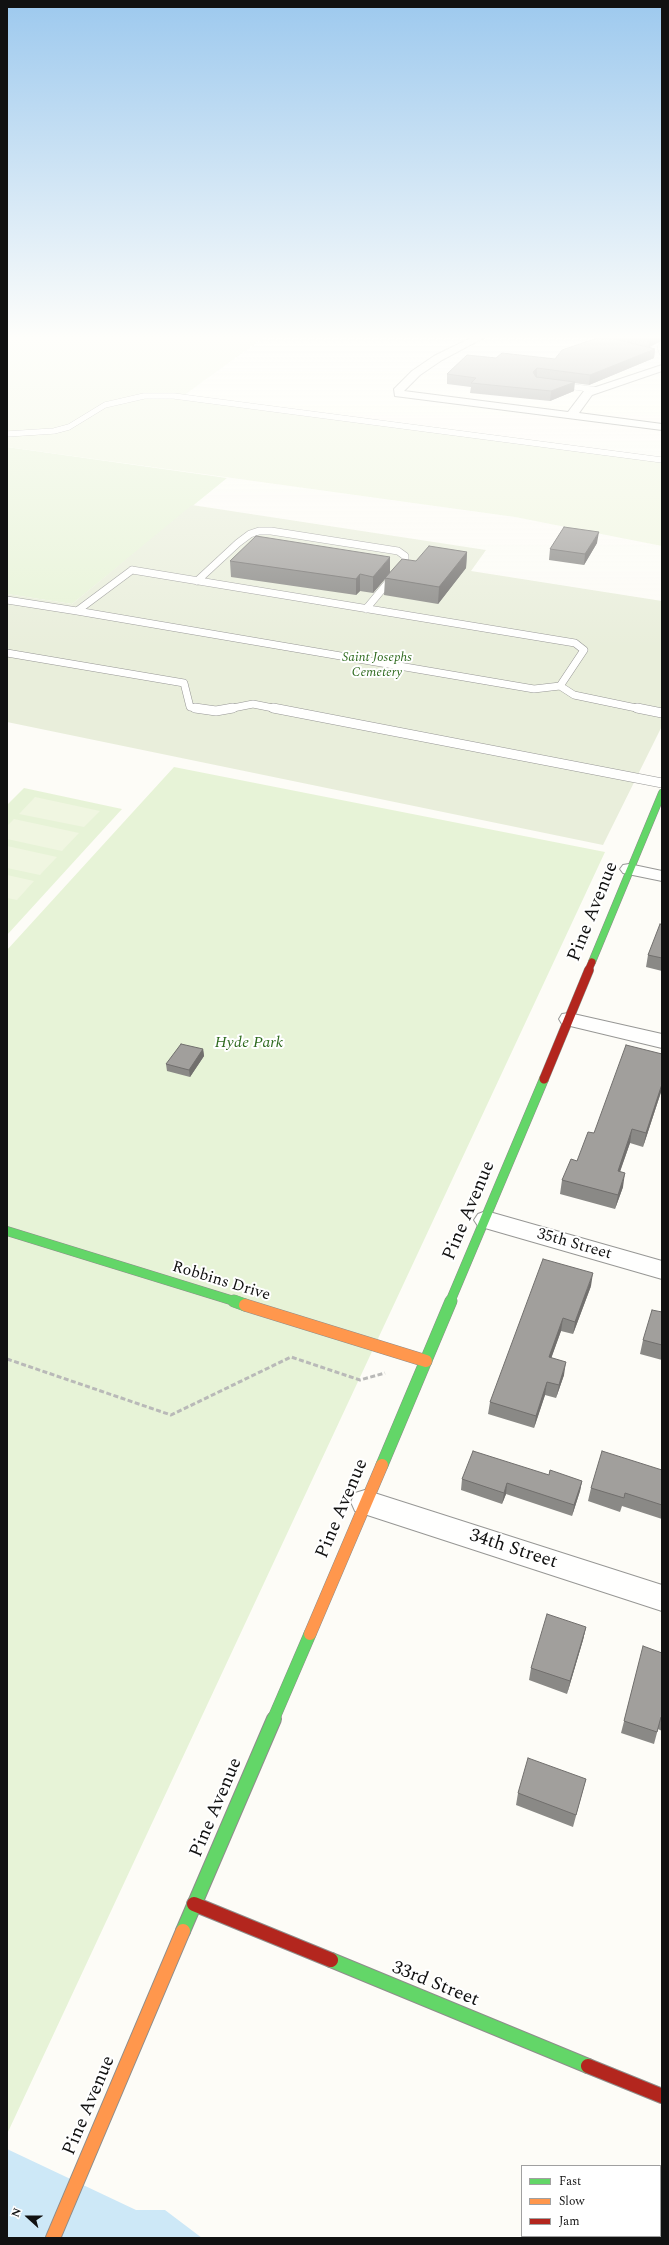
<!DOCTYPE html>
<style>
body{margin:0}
#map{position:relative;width:669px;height:2245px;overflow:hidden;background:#fdfcf7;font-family:Spectral,serif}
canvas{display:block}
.frame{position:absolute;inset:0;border:8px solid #111;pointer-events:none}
.legend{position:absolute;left:521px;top:2165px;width:140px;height:72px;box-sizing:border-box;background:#fff;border:1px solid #a0a0a0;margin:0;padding:5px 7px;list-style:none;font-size:12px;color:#111}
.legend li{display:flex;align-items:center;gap:8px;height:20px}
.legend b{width:20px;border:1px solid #a0a0a0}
.north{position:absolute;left:8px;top:2197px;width:40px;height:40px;-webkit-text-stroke:3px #fff;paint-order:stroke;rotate:291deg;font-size:11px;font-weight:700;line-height:16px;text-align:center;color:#111}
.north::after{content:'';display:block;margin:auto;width:14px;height:18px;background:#111;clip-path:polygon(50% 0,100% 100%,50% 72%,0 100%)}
</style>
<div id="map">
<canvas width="669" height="2245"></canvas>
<div class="frame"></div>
<ul class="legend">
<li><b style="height:5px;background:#63d668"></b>Fast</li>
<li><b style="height:5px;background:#ff974d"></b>Slow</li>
<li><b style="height:5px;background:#b3261e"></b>Jam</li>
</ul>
<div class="north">N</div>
</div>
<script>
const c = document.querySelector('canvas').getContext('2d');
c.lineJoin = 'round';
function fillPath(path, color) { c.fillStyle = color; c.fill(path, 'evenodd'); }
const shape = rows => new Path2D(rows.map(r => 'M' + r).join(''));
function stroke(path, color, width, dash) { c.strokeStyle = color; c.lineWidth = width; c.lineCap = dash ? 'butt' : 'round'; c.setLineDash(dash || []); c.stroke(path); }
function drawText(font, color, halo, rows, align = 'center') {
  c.font = font + ' Spectral,serif'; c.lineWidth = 4; c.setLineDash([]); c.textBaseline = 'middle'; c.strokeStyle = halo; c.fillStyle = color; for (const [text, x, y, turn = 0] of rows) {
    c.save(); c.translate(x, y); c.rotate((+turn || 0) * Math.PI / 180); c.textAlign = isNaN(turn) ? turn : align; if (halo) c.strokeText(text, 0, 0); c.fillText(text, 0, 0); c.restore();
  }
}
const green = shape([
 [7,447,227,478,72,604,7,594],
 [174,767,605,852,7,2134,7,950],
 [24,788,122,809,7,935,7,805]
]);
const cemetery = shape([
 [192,505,486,550,471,571,662,601,662,726,603,845,7,722,7,594,72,604]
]);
const pitch = shape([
 [7,335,267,335,183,396,662,462,662,546,515,517,7,447],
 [35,797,100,811,84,827,19,814],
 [14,819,79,833,62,851,7,839,7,826],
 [7,846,57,857,40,875,7,868],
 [7,875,34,881,17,900,7,898]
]);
const water = shape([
 [7,2149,136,2210,165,2210,202,2238,7,2238]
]);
const path = shape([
 [7,1359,171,1415,291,1357,360,1380,385,1373]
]);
const laneFar2 = shape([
 [662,345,660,347,662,353],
 [560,385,597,390],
 [7,434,54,431,69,427,105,405,144,396,174,396,662,460]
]);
const laneFar1 = shape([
 [132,570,575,643,584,650,560,686,534,689,77,611,132,570],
 [197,581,238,543,250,534,259,531,271,531,398,551,405,556,405,562,366,609],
 [7,600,77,611],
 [7,653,184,683,190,707,202,709],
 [560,686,574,695,641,709],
 [228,709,253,704,278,709]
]);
const lane = shape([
 [195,708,216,711,233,708],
 [273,708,662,783],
 [637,708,662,713]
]);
const street = shape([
 [477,335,489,335,442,360,420,375,404,391,568,412,584,391,662,365,662,371,592,395,579,413,662,424,662,430,395,396,394,389,412,371,434,356,477,335],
 [629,864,662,871,662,881,623,873,620,869,623,865,629,864],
 [569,1013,662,1034,662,1048,562,1024,559,1019,562,1014,569,1013],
 [486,1211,662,1261,662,1279,478,1226,474,1220,478,1214,486,1211],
 [365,1490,662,1585,662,1611,355,1511,351,1502,355,1493,365,1490]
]);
const fastFar3 = shape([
 [592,962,662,793]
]);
const fastFar2 = shape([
 [7,1231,237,1302],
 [450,1302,544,1079]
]);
const fastFar1 = shape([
 [234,1301,245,1305],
 [382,1465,451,1301],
 [273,1720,310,1634]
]);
const fast = shape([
 [183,1931,274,1719],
 [331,1960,588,2066]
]);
const slowFar1 = shape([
 [245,1305,426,1361],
 [310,1634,382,1465]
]);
const slow = shape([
 [53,2238,183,1931]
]);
const jamFar2 = shape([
 [588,971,592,962]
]);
const jamFar1 = shape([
 [544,1079,589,970]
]);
const jam = shape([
 [194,1904,331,1960],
 [588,2066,662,2096]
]);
const wall = shape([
 [593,335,662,335,662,341,661,341,649,347,655,349,654,358,589,385,574,383,574,391,550,401,470,393,471,387,447,384,447,374,496,358,555,359,601,337],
 [597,543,584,565,549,560,550,549],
 [467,552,466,568,438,604,384,595,385,579,373,593,360,591,356,595,231,577,230,561,390,573,416,561],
 [662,925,662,971,646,967,648,955],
 [203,1049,204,1056,190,1077,167,1071,166,1064],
 [662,1054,662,1089,643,1147,630,1143,620,1172,623,1187,615,1209,560,1194,562,1180,577,1161,594,1133],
 [591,1286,573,1334,561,1331,551,1358,564,1375,556,1398,545,1395,534,1428,488,1414,490,1402],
 [662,1312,662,1360,640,1354,643,1340],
 [662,1470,662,1519,622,1506,620,1512,588,1501,591,1488],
 [549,1475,582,1481,580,1491,572,1516,506,1494,502,1504,461,1490,462,1479],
 [586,1627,583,1640,567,1694,529,1680,531,1668],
 [662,1653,662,1731,658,1729,654,1744,621,1733,640,1659],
 [586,1779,573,1827,516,1805,518,1793]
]);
const shadedWall = shape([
 [658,335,661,335,661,341,648,348,649,339],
 [655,349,654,358,589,385,590,375],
 [537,368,537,378,533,372],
 [575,382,574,391,550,401,551,391],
 [599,532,597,543,584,565,585,554],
 [467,552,466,568,438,604,439,587],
 [390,557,390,573,373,593,373,577],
 [360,574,360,591,356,595,356,579],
 [203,1049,204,1056,190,1077,189,1070],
 [662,1084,662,1089,643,1147,646,1133],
 [632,1129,630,1143,615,1185,618,1171],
 [625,1173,623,1187,615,1209,618,1195],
 [593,1273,591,1286,573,1334,575,1322],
 [563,1318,561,1331,547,1370,549,1357],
 [566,1362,564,1375,556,1398,559,1385],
 [547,1382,545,1395,534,1428,536,1416],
 [582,1481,580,1491,572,1516,574,1505],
 [507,1483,506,1494,502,1504,504,1493],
 [586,1627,583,1640,567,1694,570,1681]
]);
const building = shape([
 [629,335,658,335,649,339,629,335],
 [603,336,655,349,590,375,537,368,533,372,536,377,575,382,551,391,471,383,476,378,447,374,467,355,496,358,502,353,555,359,562,350,603,336],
 [564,527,599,532,585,554,550,549,564,527],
 [256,536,390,557,373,577,360,574,356,579,230,561,256,536],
 [429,546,467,552,439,587,385,578,402,559,416,561,429,546],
 [660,924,662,925,662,958,648,955,660,924],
 [181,1044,203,1049,189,1070,166,1064,181,1044],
 [626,1045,662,1054,662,1084,646,1133,632,1129,618,1171,625,1173,618,1195,562,1180,571,1159,577,1161,588,1132,594,1133,626,1045],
 [543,1259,593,1273,575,1322,563,1318,549,1357,566,1362,559,1385,547,1382,536,1416,490,1402,543,1259],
 [652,1310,662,1312,662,1345,643,1340,652,1310],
 [473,1451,549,1475,550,1470,582,1481,574,1505,507,1483,504,1493,462,1479,473,1451],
 [602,1451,662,1470,662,1505,625,1493,624,1498,591,1488,602,1451],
 [547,1614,586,1627,570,1681,531,1668,547,1614],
 [643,1646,662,1653,662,1717,661,1717,657,1732,624,1721,643,1646],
 [528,1758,586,1779,576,1815,518,1793,528,1758]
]);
const farParknames = [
 ["Saint Josephs",377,658],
 ["Cemetery",377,673]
];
const parkNames = [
 ["Hyde Park",249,1044]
];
const streetNames = [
 ["35th Street",574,1245,16],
 ["Robbins Drive",221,1282,17]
];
const nearStreetnames = [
 ["Pine Avenue",594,912,-68],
 ["Pine Avenue",470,1211,-67],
 ["Pine Avenue",343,1509,-67],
 ["34th Street",513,1550,18],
 ["Pine Avenue",217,1808,-67],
 ["33rd Street",435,1985,22],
 ["Pine Avenue",90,2106,-67]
];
fillPath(green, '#e7f3d7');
fillPath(cemetery, '#e9eedb');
fillPath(pitch, '#f0f6e1');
fillPath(water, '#cde8f7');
stroke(laneFar2, '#979795', 6);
stroke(laneFar1, '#979795', 8);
stroke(lane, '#979795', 10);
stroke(street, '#979795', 2);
stroke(fastFar3, '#8e8d8b', 8);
stroke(fastFar2, '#8e8d8b', 10);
stroke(fastFar1, '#8e8d8b', 13);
stroke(fast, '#8e8d8b', 16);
stroke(slowFar1, '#8e8d8b', 13);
stroke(slow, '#8e8d8b', 16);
stroke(jamFar2, '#8e8d8b', 8);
stroke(jamFar1, '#8e8d8b', 10);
stroke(jam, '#8e8d8b', 16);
stroke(path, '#b9b9b8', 3, [5, 2.5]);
stroke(laneFar2, '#fffffe', 5.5);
stroke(laneFar1, '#fffffe', 7);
stroke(lane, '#fffffe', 9);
fillPath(street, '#fffffe');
stroke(fastFar3, '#63d668', 7);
stroke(fastFar2, '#63d668', 9);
stroke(fastFar1, '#63d668', 12);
stroke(fast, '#63d668', 14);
stroke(slowFar1, '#ff974d', 12);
stroke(slow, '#ff974d', 14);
stroke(jamFar2, '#b3261e', 7);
stroke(jamFar1, '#b3261e', 9);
stroke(jam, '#b3261e', 14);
fillPath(wall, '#8a8986');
fillPath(shadedWall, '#716f6d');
fillPath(building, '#a19f9c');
stroke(building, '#716f6d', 1);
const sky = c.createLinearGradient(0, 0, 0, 649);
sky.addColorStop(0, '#9dc9ee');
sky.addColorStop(0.52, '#fefefb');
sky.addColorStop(1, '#fefefb00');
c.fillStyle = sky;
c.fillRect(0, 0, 669, 649);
drawText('italic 13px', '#2f6b1f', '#fff', farParknames);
drawText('italic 16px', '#2f6b1f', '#fff', parkNames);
drawText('16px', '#111', '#fff', streetNames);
drawText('19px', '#111', '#fff', nearStreetnames);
</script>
